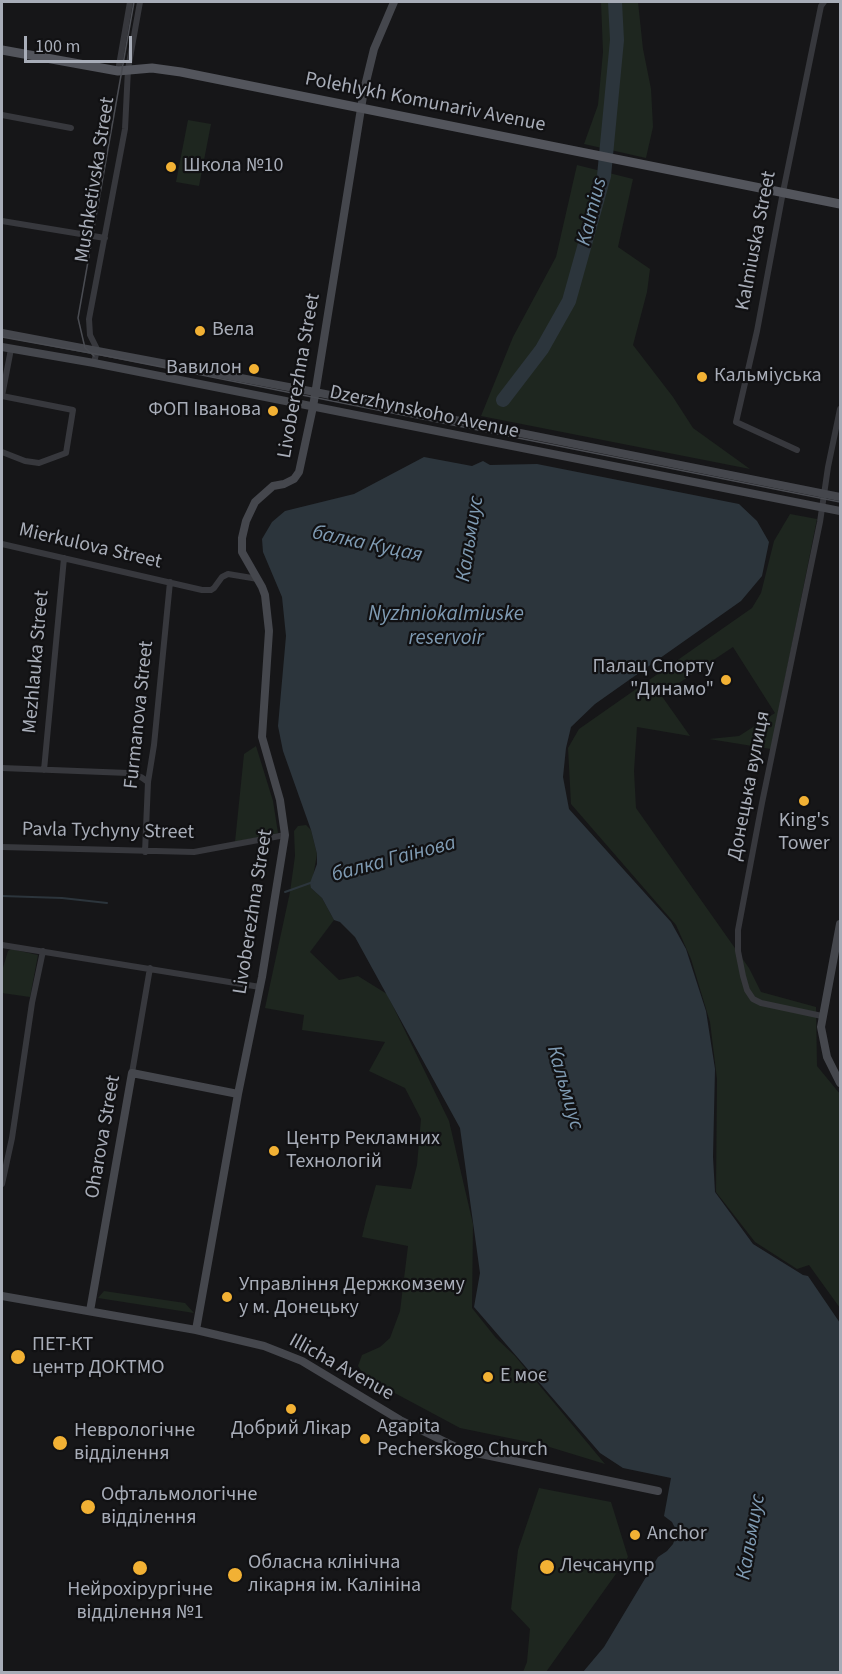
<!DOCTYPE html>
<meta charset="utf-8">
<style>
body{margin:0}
#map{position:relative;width:842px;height:1674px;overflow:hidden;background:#161618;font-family:"Source Sans 3",sans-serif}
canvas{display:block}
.frame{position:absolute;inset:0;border:3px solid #a8adb8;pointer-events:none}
.scale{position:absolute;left:24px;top:36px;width:108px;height:27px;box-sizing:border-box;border:3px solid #a8adb8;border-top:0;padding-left:8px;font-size:18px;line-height:21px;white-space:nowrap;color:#a8adb8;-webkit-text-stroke:4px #111113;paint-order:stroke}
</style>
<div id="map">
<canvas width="842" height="1674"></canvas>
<div class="frame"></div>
<div class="scale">100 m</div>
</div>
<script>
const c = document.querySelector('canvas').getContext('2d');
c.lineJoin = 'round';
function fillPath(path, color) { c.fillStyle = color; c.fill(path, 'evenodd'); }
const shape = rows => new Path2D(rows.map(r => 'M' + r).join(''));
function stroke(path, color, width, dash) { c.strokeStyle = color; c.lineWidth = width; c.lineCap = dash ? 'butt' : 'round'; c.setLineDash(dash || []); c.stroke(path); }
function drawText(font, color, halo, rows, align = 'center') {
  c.font = font + ' "Source Sans 3",sans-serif'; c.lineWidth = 4.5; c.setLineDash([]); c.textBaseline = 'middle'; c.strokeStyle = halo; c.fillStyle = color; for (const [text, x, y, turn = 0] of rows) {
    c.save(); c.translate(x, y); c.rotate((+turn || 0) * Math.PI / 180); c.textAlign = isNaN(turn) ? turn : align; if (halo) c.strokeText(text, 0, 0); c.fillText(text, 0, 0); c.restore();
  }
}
const green = shape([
 [601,2,638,2,643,49,651,89,653,127,646,158,584,144,598,105,603,52],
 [188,120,211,124,199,186,176,182],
 [577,165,633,179,618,247,650,269,647,292,633,345,673,397,693,428,750,469,481,416,513,337,556,257],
 [790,514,817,519,771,749,709,739,739,736,775,713,733,647,661,695,690,736,637,727,634,771,636,808,749,968,761,992,816,1007,817,1066,840,1094,840,1308,809,1265,797,1269,755,1242,716,1192,717,1079,710,1022,691,959,676,925,571,804,568,748,579,729,752,608,761,593,774,541],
 [256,746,273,801,278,833,235,842,244,754],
 [306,825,311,830,317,854,311,888,322,898,334,920,310,952,339,980,358,976,387,994,449,1121,473,1224,472,1308,496,1338,515,1356,605,1464,543,1445,460,1428,376,1383,362,1372,358,1366,362,1355,380,1347,390,1338,400,1311,408,1246,362,1237,366,1220,376,1185,411,1189,417,1165,421,1119,405,1088,369,1071,385,1042,302,1030,304,1015,265,1008,290,892,295,856,294,831,298,826],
 [11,949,38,955,30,997,2,993,2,971,8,951],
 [104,1291,185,1303,194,1313,98,1298],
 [539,1488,611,1502,628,1557,546,1672,523,1672,527,1662,530,1629,511,1609,518,1550]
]);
const water = shape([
 [424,457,472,466,483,461,490,465,537,464,739,504,757,521,769,542,762,576,741,601,595,704,571,727,566,748,563,777,569,809,671,922,686,949,706,1011,715,1069,713,1157,715,1192,753,1244,803,1275,808,1276,840,1323,840,1672,583,1672,604,1647,658,1557,667,1551,673,1544,676,1536,675,1528,672,1522,664,1516,671,1478,623,1468,600,1453,474,1307,480,1273,460,1128,355,937,340,922,334,920,322,898,311,888,310,883,317,864,317,854,311,830,283,751,278,726,286,636,282,597,263,552,262,539,272,522,285,511,354,494]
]);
const stream = shape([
 [285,892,313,882],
 [2,896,62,898,107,903]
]);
const river = shape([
 [503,400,542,349,569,301,604,176,617,40,615,2]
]);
const street = shape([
 [118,71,130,2],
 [2,115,71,128],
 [2,221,105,238],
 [94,363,97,349,90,335,89,319,125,129,128,69,140,2],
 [797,450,736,422,757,331,783,192,821,6,824,2],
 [2,452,25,461,39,463,66,453,73,410,2,396,11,349],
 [2,544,202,590,211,590,214,588,222,577,228,574,258,579],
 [2,768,128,773,141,777,148,782],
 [44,770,64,558],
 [2,847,194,852,285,835],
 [145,852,148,782,154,745,170,582],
 [2,945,260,987],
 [822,1016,761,1003,753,999,747,990,743,976,738,951,738,930,762,803,820,522,828,467,840,409],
 [132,1073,150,968],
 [2,1184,12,1138,32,1003,43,951]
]);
const secondary = shape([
 [2,333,315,392,840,497],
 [2,347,94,363,840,511],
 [840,924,821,1027,827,1057,840,1083],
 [2,1296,196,1330,264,1346,302,1361,400,1420,456,1447,476,1453,658,1491],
 [90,1311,132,1073,238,1094],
 [196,1330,238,1094,262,977,285,835,280,800,262,737,269,631,265,595,262,587,242,552,242,538,246,521,255,502,273,486,284,484,294,479,299,472,313,407,364,90,374,49,394,2]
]);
const primary = shape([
 [2,50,118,71,152,68,181,72,840,204]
]);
const tram = shape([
 [2,337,96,354,840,502],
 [94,356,85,348,78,318,134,2]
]);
const markers = [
 [171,167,6,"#f2b134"],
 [200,331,6,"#f2b134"],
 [254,369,6,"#f2b134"],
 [702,377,6,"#f2b134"],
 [273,411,6,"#f2b134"],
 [726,680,6,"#f2b134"],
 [804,801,6,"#f2b134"],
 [274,1151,6,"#f2b134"],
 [227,1297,6,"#f2b134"],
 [18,1357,8,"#f2b134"],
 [488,1377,6,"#f2b134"],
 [291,1409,6,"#f2b134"],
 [365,1439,6,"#f2b134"],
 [60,1443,8,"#f2b134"],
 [88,1507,8,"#f2b134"],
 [635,1535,6,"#f2b134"],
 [547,1567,8,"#f2b134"],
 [140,1568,8,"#f2b134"],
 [235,1575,8,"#f2b134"]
];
const streetNames = [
 ["Polehlykh Komunariv Avenue",425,103,11],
 ["Mushketivska Street",96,180,-81],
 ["Kalmiuska Street",757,241,-79],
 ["Livoberezhna Street",300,376,-80],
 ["Dzerzhynskoho Avenue",424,413,12],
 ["Mierkulova Street",90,547,13],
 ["Mezhlauka Street",37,662,-85],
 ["Furmanova Street",140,715,-84],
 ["Донецька вулиця",750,786,-79],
 ["Pavla Tychyny Street",108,832,1],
 ["Livoberezhna Street",254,912,-81],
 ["Oharova Street",104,1137,-80],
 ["Illicha Avenue",341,1368,29]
];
const poiNames = [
 ["Школа №10",183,167],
 ["Вела",212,331],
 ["Вавилон",242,369,"right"],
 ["Кальміуська",714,377],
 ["ФОП Іванова",261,411,"right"],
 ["Палац Спорту",714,668,"right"],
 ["\"Динамо\"",714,691,"right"],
 ["King's",804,822,"center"],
 ["Tower",804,845,"center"],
 ["Центр Рекламних",286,1140],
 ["Технологій",286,1163],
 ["Управління Держкомзему",239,1286],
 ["у м. Донецьку",239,1309],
 ["ПЕТ-КТ",32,1346],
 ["центр ДОКТМО",32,1369],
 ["Е моє",500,1377],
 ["Agapita",377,1428],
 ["Pecherskogo Church",377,1451],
 ["Добрий Лікар",291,1430,"center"],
 ["Неврологічне",74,1432],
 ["відділення",74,1455],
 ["Офтальмологічне",101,1496],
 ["відділення",101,1519],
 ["Anchor",647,1535],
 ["Обласна клінічна",248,1564],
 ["лікарня ім. Калініна",248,1587],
 ["Лечсанупр",560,1567],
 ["Нейрохірургічне",140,1591,"center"],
 ["відділення №1",140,1614,"center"]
];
const waterNames = [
 ["Kalmius",593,212,-76],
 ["Кальмиус",471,539,-81],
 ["балка Куцая",367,545,12],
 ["Nyzhniokalmiuske",446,615],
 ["reservoir",446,639],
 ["балка Гаїнова",394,860,-15],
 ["Кальмиус",564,1088,74],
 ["Кальмиус",752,1537,-80]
];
fillPath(green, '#1e261f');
fillPath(water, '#2c353c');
stroke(stream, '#2c353c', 2);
stroke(river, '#2c353c', 14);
stroke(street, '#37383d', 6);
stroke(secondary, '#45474d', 8);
stroke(primary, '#53555c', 9);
stroke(tram, '#4a4c52', 1.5);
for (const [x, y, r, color] of markers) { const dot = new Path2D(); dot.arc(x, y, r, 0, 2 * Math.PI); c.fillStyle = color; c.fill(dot); stroke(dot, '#111113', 2); }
drawText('20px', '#a8adb8', '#111113', streetNames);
drawText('20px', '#a8adb8', '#111113', poiNames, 'left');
drawText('italic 21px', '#7f9bb3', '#111113', waterNames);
</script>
